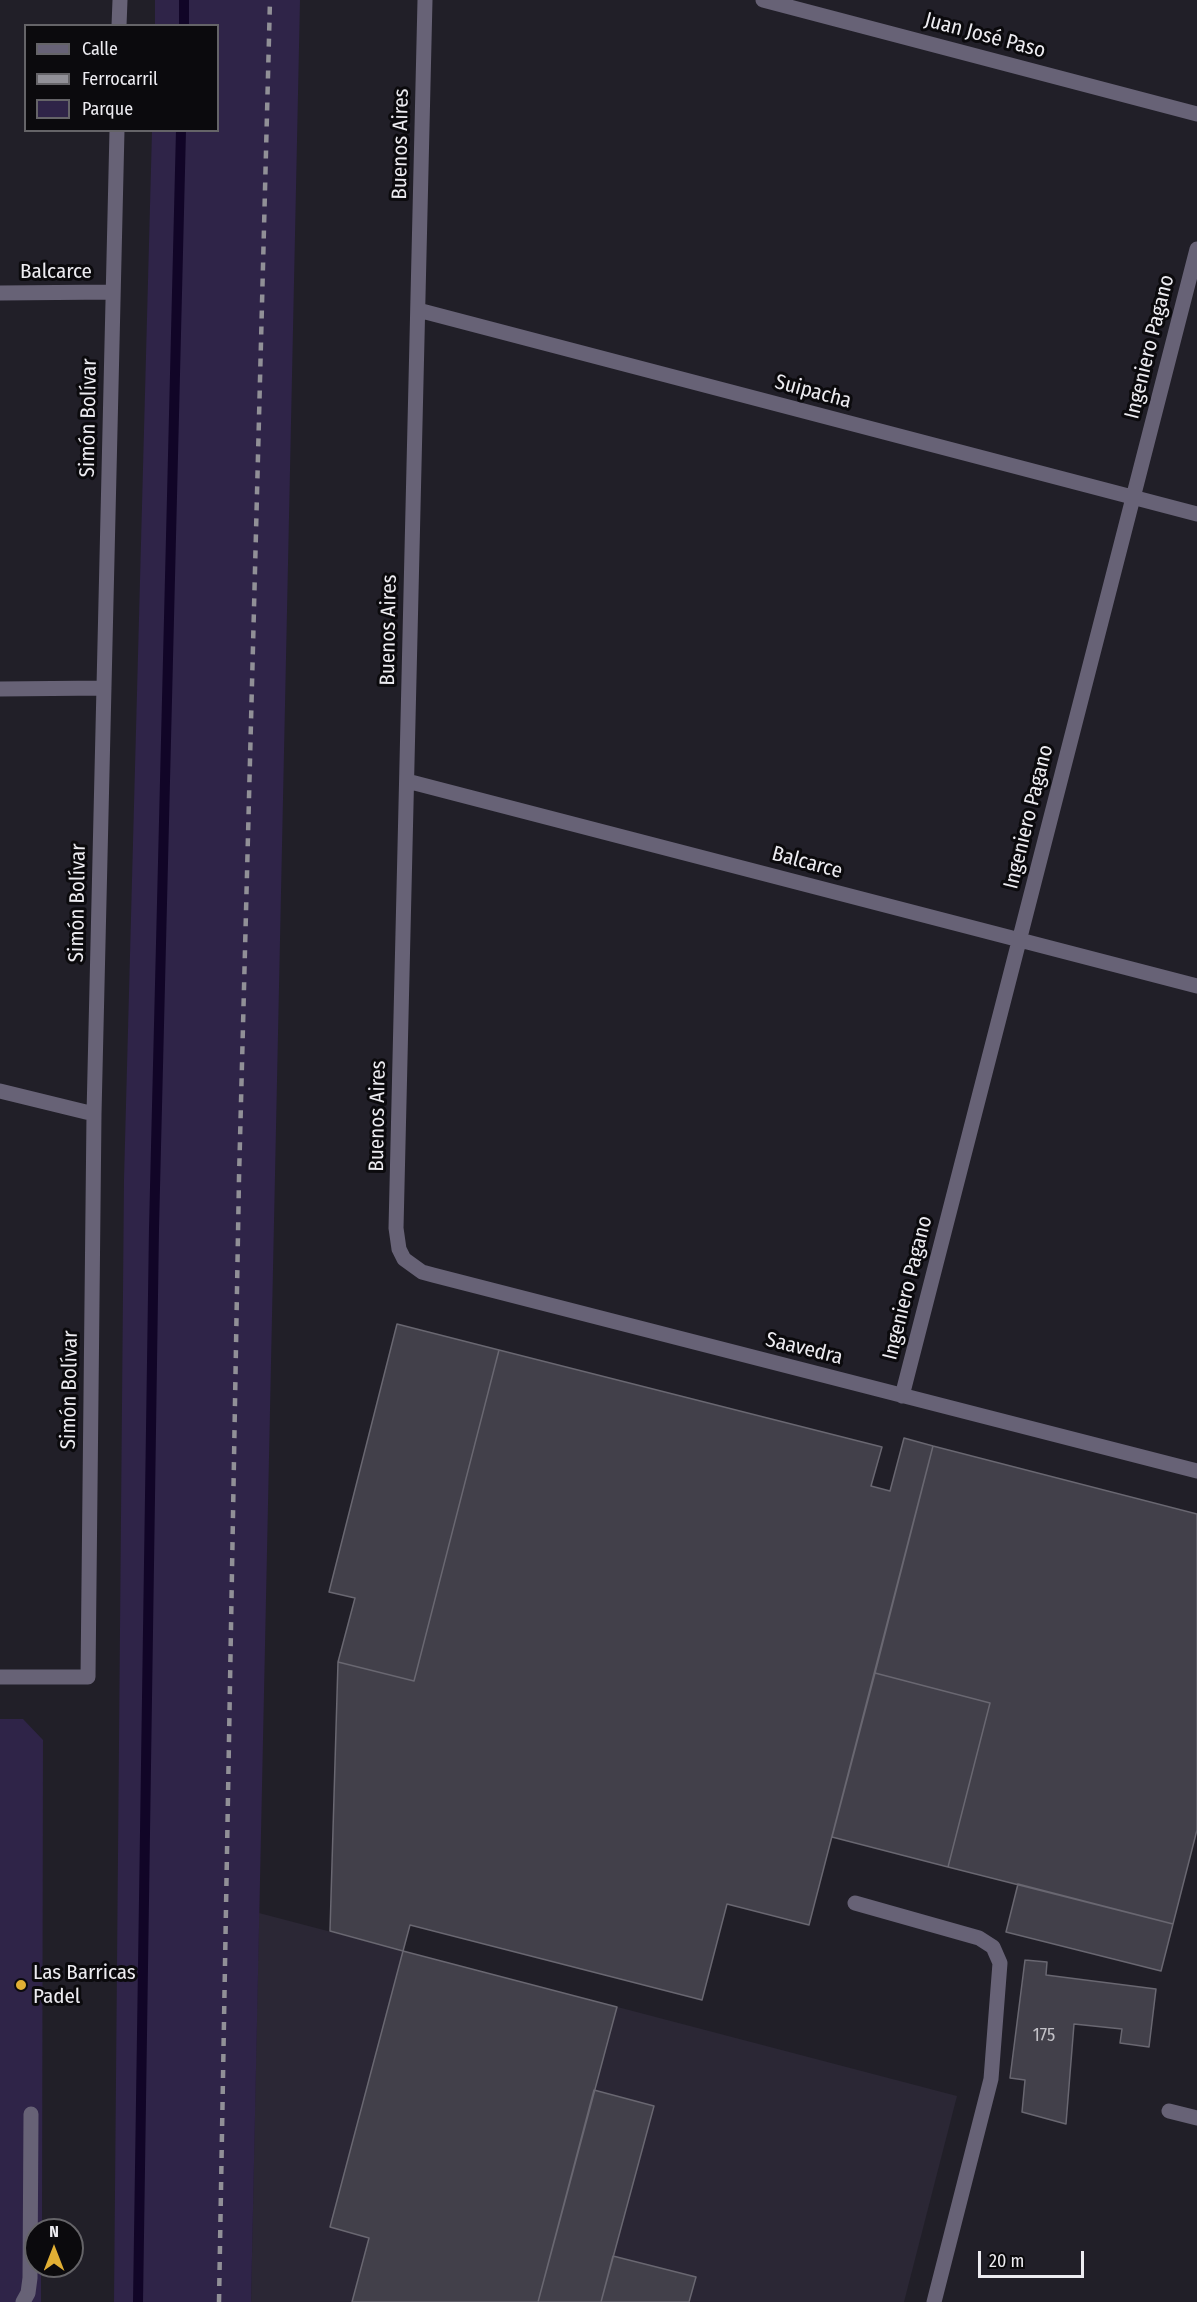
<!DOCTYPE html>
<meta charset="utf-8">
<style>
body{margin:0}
#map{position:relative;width:1197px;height:2302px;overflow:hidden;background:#211f28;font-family:"Fira Sans Condensed",sans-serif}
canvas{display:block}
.legend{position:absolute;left:24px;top:24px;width:195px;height:108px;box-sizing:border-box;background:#0b0a0d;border:2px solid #656468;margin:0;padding:8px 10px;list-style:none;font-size:18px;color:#edecf1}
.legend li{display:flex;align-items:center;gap:12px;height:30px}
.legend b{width:30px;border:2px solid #656468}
.north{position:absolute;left:24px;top:2218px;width:60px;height:60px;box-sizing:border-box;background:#0b0a0d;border:2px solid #656468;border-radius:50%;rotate:0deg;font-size:16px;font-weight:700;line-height:24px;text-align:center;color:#edecf1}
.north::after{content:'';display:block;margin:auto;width:21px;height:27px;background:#e1af34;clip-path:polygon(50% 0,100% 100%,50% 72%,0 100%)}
.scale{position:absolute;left:978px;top:2251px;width:106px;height:27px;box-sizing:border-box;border:3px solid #edecf1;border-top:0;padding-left:8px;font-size:18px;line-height:21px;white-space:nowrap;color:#edecf1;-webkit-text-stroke:4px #0b0a0d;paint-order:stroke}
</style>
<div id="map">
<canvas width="1197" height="2302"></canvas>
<ul class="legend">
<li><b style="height:8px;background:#676276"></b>Calle</li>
<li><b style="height:8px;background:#919097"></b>Ferrocarril</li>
<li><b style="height:16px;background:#2f2448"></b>Parque</li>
</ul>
<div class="north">N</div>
<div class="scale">20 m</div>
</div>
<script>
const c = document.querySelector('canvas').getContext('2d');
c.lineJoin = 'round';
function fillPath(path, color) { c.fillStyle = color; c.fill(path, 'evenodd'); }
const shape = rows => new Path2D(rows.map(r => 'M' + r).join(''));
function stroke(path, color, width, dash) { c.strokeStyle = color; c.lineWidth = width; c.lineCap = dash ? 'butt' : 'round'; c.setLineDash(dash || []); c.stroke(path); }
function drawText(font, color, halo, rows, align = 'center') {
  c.font = font + ' "Fira Sans Condensed",sans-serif'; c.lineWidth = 6; c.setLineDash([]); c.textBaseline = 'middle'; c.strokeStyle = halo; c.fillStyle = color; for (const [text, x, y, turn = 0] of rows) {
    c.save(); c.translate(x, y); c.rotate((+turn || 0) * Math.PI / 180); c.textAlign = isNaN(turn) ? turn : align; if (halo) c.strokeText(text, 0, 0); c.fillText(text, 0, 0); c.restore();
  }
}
const built = shape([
 [259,1913,957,2096,904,2302,251,2302]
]);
const green = shape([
 [155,0,300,0,251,2302,114,2302,124,1179,152,131,218,130,218,26,155,25],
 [0,1719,23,1719,43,1740,42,2230,36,2230,36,2266,41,2266,41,2302,0,2302]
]);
const stream = shape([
 [184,26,184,0],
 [138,2302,154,1228,181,130]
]);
const building = shape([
 [397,1324,499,1350,414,1681,338,1662,355,1598,329,1592,397,1324],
 [499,1350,882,1447,871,1486,890,1491,904,1438,933,1446,809,1925,727,1904,702,2000,410,1925,403,1951,330,1931,338,1662,414,1681,499,1350],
 [933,1446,1197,1514,1197,1830,1173,1924,948,1867,990,1703,875,1673,933,1446],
 [875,1673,990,1703,948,1867,832,1837,875,1673],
 [1018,1884,1173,1924,1161,1971,1006,1932,1018,1884],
 [403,1951,617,2007,538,2302,352,2302,369,2238,330,2227,403,1951],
 [1025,1960,1047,1962,1046,1975,1156,1989,1149,2047,1120,2043,1122,2029,1074,2024,1066,2124,1022,2112,1025,2080,1010,2078,1025,1960],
 [594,2090,654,2106,601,2302,538,2302,594,2090],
 [613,2256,696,2277,689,2302,601,2302,613,2256]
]);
const minor = shape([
 [425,0,396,1228,399,1249,404,1259,422,1272,433,1275,1197,1471],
 [763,0,1197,114],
 [119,26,120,0],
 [0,293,113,292],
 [418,310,1197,514],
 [0,689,104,688],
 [407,781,1197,986],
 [0,1091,94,1114],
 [902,1396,1197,249],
 [0,1677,88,1677,94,1114,117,130],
 [855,1903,979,1938,993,1947,1000,1963,991,2079,934,2302],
 [1169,2111,1197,2118],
 [23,2302,28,2293,30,2278,31,2114]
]);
const rail = shape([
 [219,2302,239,1178,270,0]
]);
const markers = [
 [21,1985,6,"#e1af34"]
];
const numberNames = [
 ["175",1044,2036]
];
const streetNames = [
 ["Juan José Paso",985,36,15],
 ["Buenos Aires",401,144,-89],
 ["Balcarce",56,272],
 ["Ingeniero Pagano",1150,347,-76],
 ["Suipacha",813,392,15],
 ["Simón Bolívar",89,418,-89],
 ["Buenos Aires",389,630,-89],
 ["Ingeniero Pagano",1029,817,-76],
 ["Balcarce",807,863,15],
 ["Simón Bolívar",78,903,-89],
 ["Buenos Aires",378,1116,-89],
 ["Ingeniero Pagano",908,1288,-76],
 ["Saavedra",804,1349,14],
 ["Simón Bolívar",70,1390,-89]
];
const poiNames = [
 ["Las Barricas",33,1973],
 ["Padel",33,1997]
];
fillPath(built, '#2b2735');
fillPath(green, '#2f2448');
stroke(stream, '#110527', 10);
fillPath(building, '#42404a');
stroke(building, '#696771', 1.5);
stroke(minor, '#676276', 15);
stroke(rail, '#919097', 4.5, [8, 8]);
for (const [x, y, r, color] of markers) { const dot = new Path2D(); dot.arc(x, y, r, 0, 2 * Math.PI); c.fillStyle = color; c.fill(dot); stroke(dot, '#0b0a0d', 2); }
drawText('18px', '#c2c1c7', null, numberNames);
drawText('21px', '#edecf1', '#0b0a0d', streetNames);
drawText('21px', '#edecf1', '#0b0a0d', poiNames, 'left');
</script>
